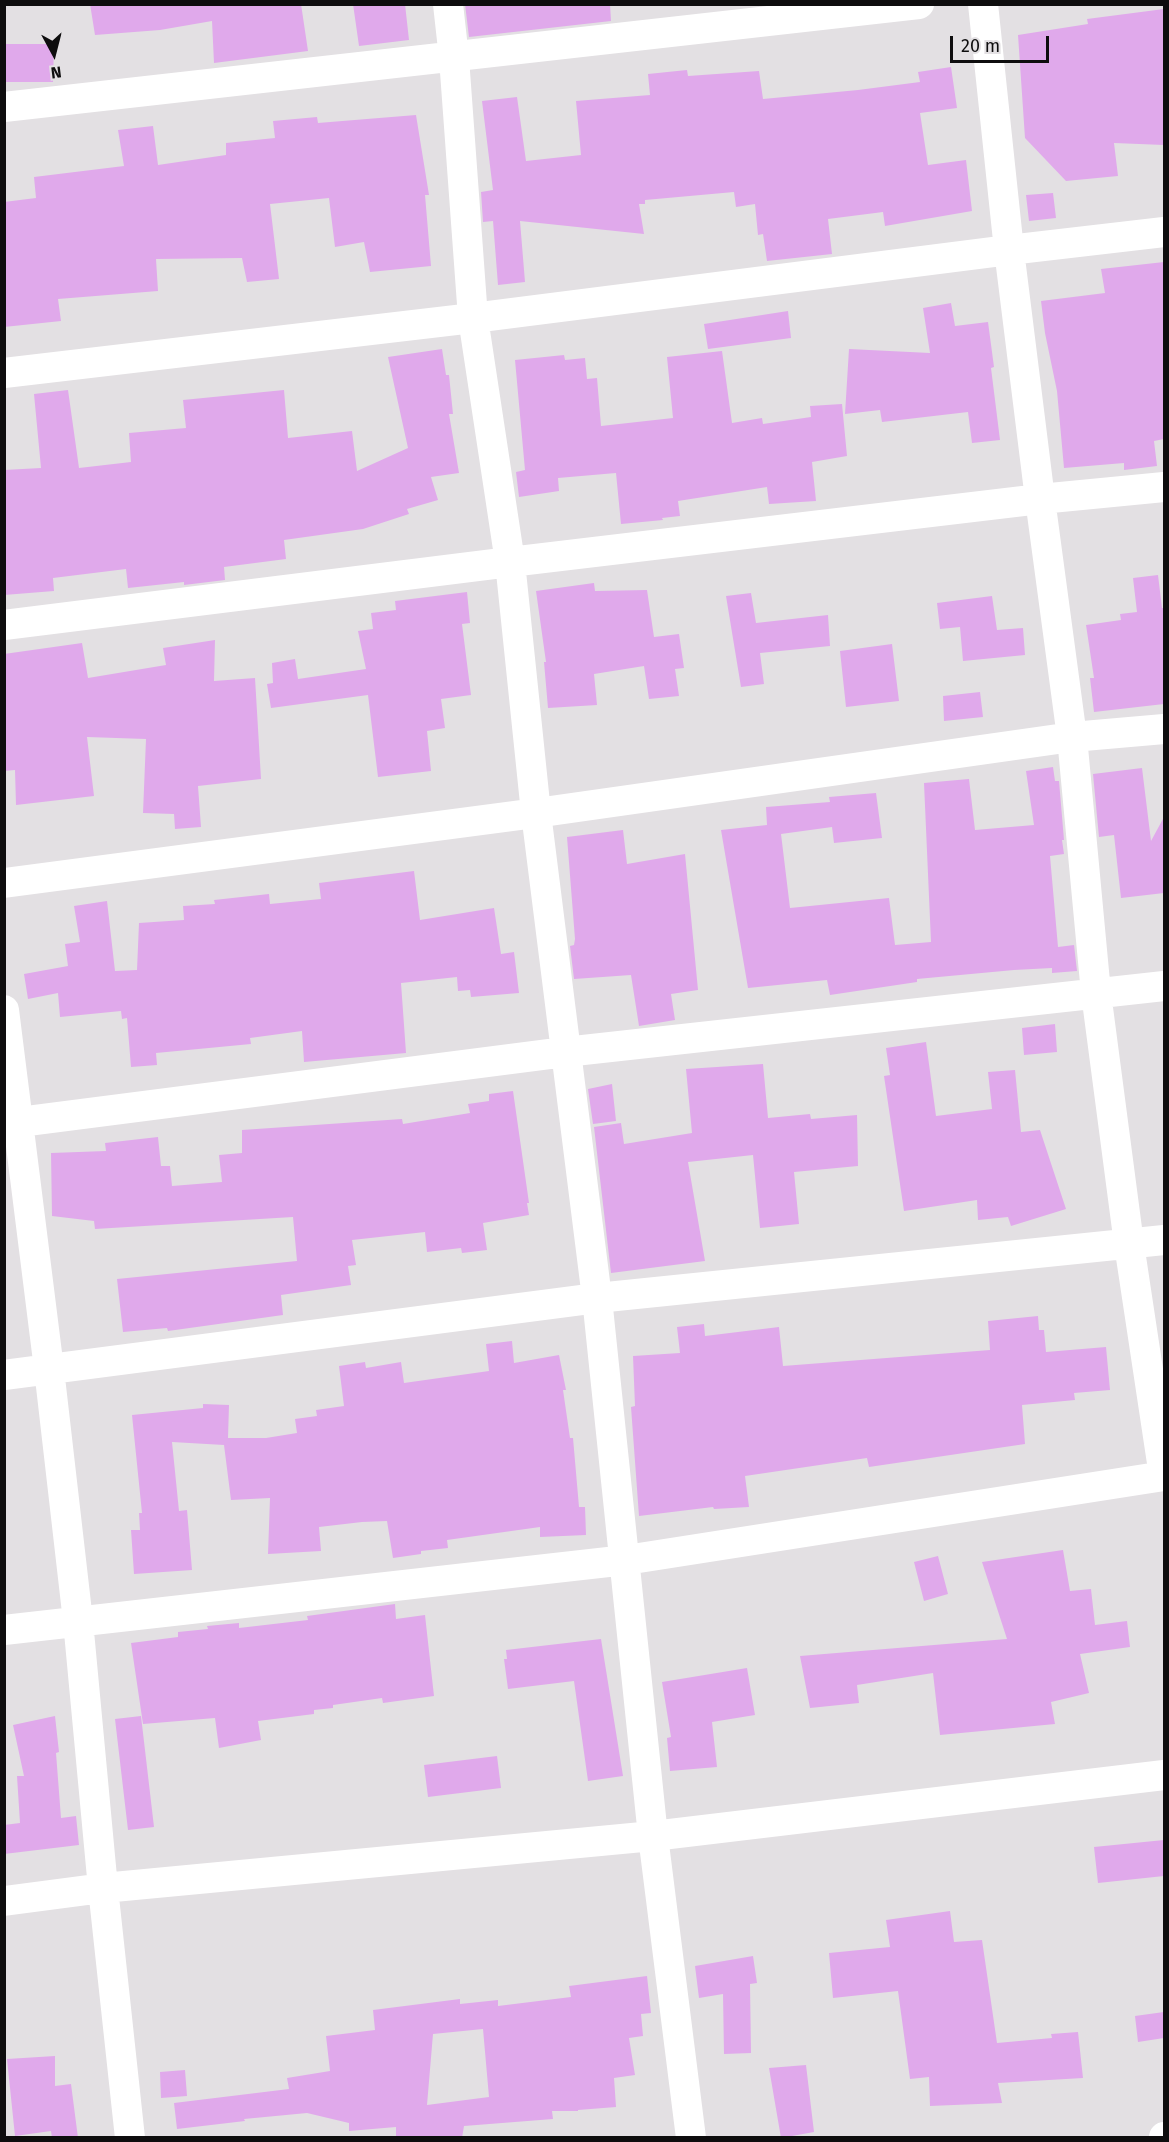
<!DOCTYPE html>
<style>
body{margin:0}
#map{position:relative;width:1169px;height:2142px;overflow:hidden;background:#e3e0e3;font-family:"Fira Sans",sans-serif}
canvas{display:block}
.frame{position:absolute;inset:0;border:6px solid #0e0d0e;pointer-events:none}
.north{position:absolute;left:24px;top:24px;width:60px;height:60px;-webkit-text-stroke:4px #e3e0e3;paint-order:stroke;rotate:173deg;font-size:16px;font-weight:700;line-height:24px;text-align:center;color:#0e0d0e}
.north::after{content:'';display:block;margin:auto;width:21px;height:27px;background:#0e0d0e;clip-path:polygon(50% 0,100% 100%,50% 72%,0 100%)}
.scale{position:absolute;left:950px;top:36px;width:99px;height:27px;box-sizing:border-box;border:3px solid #0e0d0e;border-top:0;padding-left:8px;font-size:18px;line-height:21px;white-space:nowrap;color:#0e0d0e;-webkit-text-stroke:4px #e3e0e3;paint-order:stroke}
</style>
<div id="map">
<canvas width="1169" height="2142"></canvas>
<div class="frame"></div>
<div class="north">N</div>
<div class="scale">20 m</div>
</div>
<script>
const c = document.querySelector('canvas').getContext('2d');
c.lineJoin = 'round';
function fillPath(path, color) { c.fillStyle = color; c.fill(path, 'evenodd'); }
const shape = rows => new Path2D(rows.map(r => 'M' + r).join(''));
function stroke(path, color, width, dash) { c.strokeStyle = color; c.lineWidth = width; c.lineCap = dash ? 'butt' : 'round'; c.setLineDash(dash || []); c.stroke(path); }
const building = shape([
 [90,4,301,4,308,51,214,63,212,21,160,30,95,35],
 [353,4,405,4,409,40,359,46],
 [465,4,610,4,611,21,469,37],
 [1164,9,1164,145,1114,143,1118,176,1066,181,1025,138,1018,35,1088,24,1087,19],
 [4,44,54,44,53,82,4,82],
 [951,67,957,108,920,113,928,165,966,160,972,211,885,226,883,212,828,219,832,254,767,261,763,234,758,235,755,204,736,207,734,192,645,200,645,204,639,204,644,234,520,221,525,282,498,285,493,221,483,222,481,192,493,190,482,101,517,97,526,161,581,155,576,101,650,95,648,74,687,70,688,76,759,71,763,99,858,90,920,82,918,72],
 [416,115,429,195,425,195,431,266,370,272,364,242,335,247,329,198,270,204,279,279,247,282,242,258,156,259,158,291,58,299,61,321,4,327,4,202,36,198,34,177,124,166,118,130,153,126,158,165,226,155,226,143,275,138,273,121,317,117,318,123],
 [1053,193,1056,218,1029,221,1026,195],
 [1164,262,1164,439,1154,441,1157,466,1124,470,1124,463,1064,468,1057,391,1045,333,1041,301,1105,293,1101,269],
 [951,303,955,326,988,322,994,367,991,368,1000,440,972,443,968,412,882,422,880,410,845,414,849,349,930,353,923,308],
 [788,311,791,338,708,349,704,324],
 [442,349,446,375,449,375,453,414,449,414,459,473,431,477,438,500,407,509,409,514,363,529,284,540,286,559,224,567,225,580,184,585,184,582,128,588,126,569,53,578,54,591,4,595,4,470,41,468,34,394,68,390,79,468,131,462,129,433,186,428,183,400,284,390,288,438,352,431,357,471,408,448,388,357],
 [722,351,732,423,762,418,763,424,811,417,810,406,842,404,847,456,812,462,816,501,769,504,767,487,678,501,680,516,662,518,663,520,621,524,616,473,558,478,559,491,519,497,516,472,525,470,515,360,564,355,565,360,585,358,587,379,597,378,601,426,673,418,667,357],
 [1158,575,1162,608,1164,608,1164,704,1094,712,1090,678,1094,678,1086,625,1121,620,1120,614,1137,612,1133,578],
 [594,583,595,591,647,590,654,637,679,634,684,668,675,669,679,696,649,699,644,666,594,674,597,705,548,708,544,662,546,662,536,591],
 [467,592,470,623,462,624,471,695,441,699,445,728,427,731,431,771,378,777,368,695,271,708,267,684,273,683,272,663,295,659,298,679,366,669,358,631,373,629,371,613,396,610,395,601],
 [751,593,756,623,828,615,830,646,760,653,764,684,741,687,726,596],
 [992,596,997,630,1023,628,1025,655,963,661,960,627,940,629,937,603],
 [215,640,214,681,255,678,261,779,198,786,201,827,175,829,174,814,143,813,146,739,87,737,94,796,16,805,15,770,4,771,4,654,82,643,88,678,166,665,163,648],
 [892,644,899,701,846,707,840,651],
 [980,692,983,717,944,721,943,696],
 [1053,767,1055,781,1059,781,1064,840,1062,840,1064,854,1050,856,1058,947,1074,945,1077,971,1052,973,1052,968,1014,970,917,979,917,982,830,995,827,980,748,988,721,830,767,825,766,807,830,802,829,797,876,793,882,838,834,843,832,827,781,834,790,908,889,898,895,945,931,942,924,783,969,779,975,830,1034,825,1026,771],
 [1142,768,1151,841,1164,817,1164,893,1121,898,1114,835,1099,837,1093,774],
 [623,830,627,864,685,854,698,990,671,994,675,1020,639,1026,631,975,574,979,570,946,574,945,575,939,567,837],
 [414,871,420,920,494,908,501,954,514,952,519,993,471,997,470,990,458,991,457,977,401,983,406,1053,304,1062,302,1031,250,1038,251,1044,156,1053,157,1065,131,1067,127,1018,122,1019,121,1011,60,1017,58,993,28,999,24,974,68,966,65,944,80,942,74,906,107,901,115,971,137,970,139,923,184,920,183,906,215,904,214,900,269,894,270,904,321,899,319,883],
 [1055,1024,1057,1052,1024,1055,1022,1028],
 [926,1042,936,1116,992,1109,988,1072,1015,1070,1021,1132,1040,1130,1066,1209,1011,1226,1008,1217,978,1220,977,1200,904,1211,884,1076,890,1075,886,1048],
 [763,1064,768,1118,810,1114,811,1119,857,1115,858,1166,794,1172,799,1224,760,1228,753,1155,688,1162,705,1261,611,1273,594,1127,621,1123,624,1144,692,1133,686,1069],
 [612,1084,616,1121,593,1124,588,1089],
 [513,1091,529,1203,527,1203,529,1215,483,1223,487,1250,462,1253,461,1248,427,1252,425,1232,352,1240,356,1265,348,1266,351,1285,281,1295,283,1315,168,1331,167,1328,123,1332,117,1279,297,1261,293,1217,95,1229,94,1221,52,1216,51,1153,106,1151,105,1143,158,1137,161,1166,170,1166,172,1186,222,1182,219,1155,242,1153,242,1130,402,1119,403,1124,470,1113,468,1104,489,1101,489,1094],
 [1038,1316,1039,1330,1044,1330,1046,1352,1106,1347,1110,1390,1074,1393,1075,1400,1022,1405,1025,1444,869,1467,867,1458,745,1476,749,1507,714,1509,713,1507,639,1516,631,1407,635,1406,633,1356,680,1353,677,1327,704,1324,705,1336,779,1327,783,1366,990,1350,988,1321],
 [512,1341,514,1363,559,1355,566,1390,563,1390,570,1438,573,1438,579,1507,585,1507,586,1535,540,1537,540,1527,447,1540,448,1548,421,1551,421,1554,393,1558,387,1521,362,1522,319,1527,321,1551,268,1554,270,1498,231,1500,224,1445,172,1442,179,1511,187,1510,192,1570,134,1574,131,1530,140,1530,139,1513,142,1513,132,1415,203,1408,203,1404,229,1405,228,1438,266,1438,297,1433,295,1419,317,1416,316,1410,344,1406,339,1366,365,1362,366,1368,401,1362,404,1383,489,1371,486,1344],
 [1063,1550,1070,1591,1091,1589,1095,1625,1127,1621,1130,1647,1080,1654,1089,1693,1051,1702,1055,1724,940,1735,933,1673,857,1685,859,1703,810,1708,800,1656,1007,1639,982,1562],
 [938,1556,948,1594,924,1601,914,1562],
 [395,1604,396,1619,425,1615,434,1696,383,1703,382,1698,333,1705,333,1708,314,1710,314,1714,258,1721,261,1740,219,1748,215,1718,143,1724,131,1643,178,1637,178,1632,208,1629,207,1626,239,1623,239,1628,308,1620,307,1616],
 [601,1639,623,1776,588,1781,574,1681,508,1689,504,1659,507,1659,506,1650],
 [747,1668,755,1715,712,1722,717,1767,670,1771,667,1738,671,1737,662,1682],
 [55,1716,59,1752,56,1753,61,1818,76,1816,79,1845,4,1854,4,1825,20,1823,17,1776,24,1776,13,1725],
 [141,1716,154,1827,128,1830,115,1719],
 [497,1756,501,1788,428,1797,424,1765],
 [1164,1840,1164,1876,1098,1883,1094,1847],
 [950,1911,954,1942,982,1940,997,2043,1052,2038,1051,2034,1078,2032,1083,2078,998,2083,1002,2103,930,2106,929,2077,910,2079,898,1991,833,1998,829,1953,890,1947,886,1920],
 [753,1956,757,1983,750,1984,751,2053,724,2054,723,1994,699,1998,695,1966],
 [647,1976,651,2013,641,2014,643,2036,629,2038,635,2075,614,2078,616,2107,578,2110,578,2111,552,2111,553,2119,464,2126,462,2138,396,2138,396,2127,349,2131,349,2123,307,2113,244,2119,245,2121,177,2129,174,2103,289,2089,287,2078,330,2071,326,2036,375,2030,373,2010,460,1999,460,2004,498,2000,498,2006,571,1997,569,1986],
 [483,2029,489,2097,427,2105,433,2034],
 [1164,2012,1164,2038,1138,2042,1135,2016],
 [55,2056,55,2086,71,2084,78,2138,52,2138,51,2131,15,2136,7,2059],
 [806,2065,814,2132,781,2138,769,2068],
 [185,2070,187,2096,161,2098,160,2072]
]);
const street = shape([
 [448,4,454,58,473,318,510,562,536,813,597,1298,653,1836,691,2138],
 [983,4,1009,250,1040,499,1072,737,1096,993,1129,1244,1164,1476],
 [4,107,919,4],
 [4,373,473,318,1009,250,1164,232],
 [4,625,510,562,1040,499,1164,487],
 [4,883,536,813,1072,737,1164,729],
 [4,1010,49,1369,78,1621,103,1888,130,2138],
 [4,1124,565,1052,1164,986],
 [4,1375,597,1298,1164,1240],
 [4,1630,626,1560,1164,1476],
 [4,1901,103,1888,653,1836,1164,1775],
 [1164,2138,1164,2137]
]);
fillPath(building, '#e0a9eb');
stroke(street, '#fff', 30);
</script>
